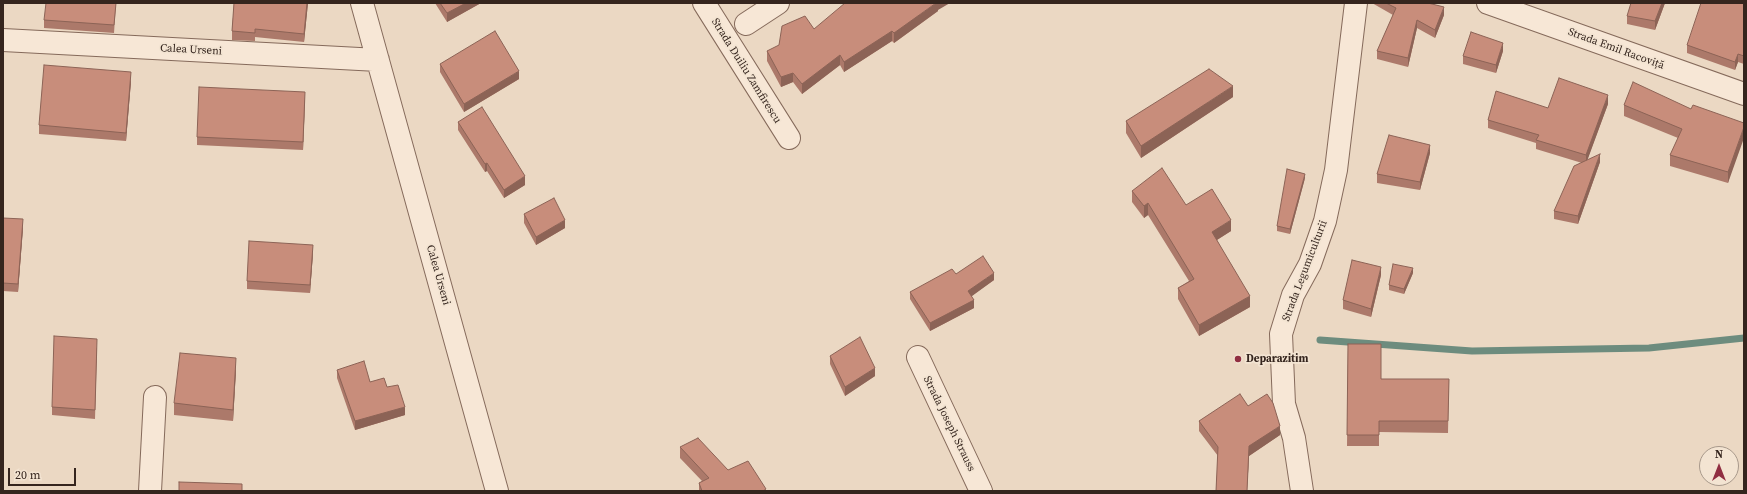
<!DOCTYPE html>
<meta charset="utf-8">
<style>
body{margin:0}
#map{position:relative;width:1747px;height:494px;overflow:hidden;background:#ebd8c3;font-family:"Source Serif 4",serif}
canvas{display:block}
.frame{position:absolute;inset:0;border:4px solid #35251e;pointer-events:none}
.north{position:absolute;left:1699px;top:446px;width:40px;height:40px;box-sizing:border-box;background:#f3e4d2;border:1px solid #a7988a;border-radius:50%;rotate:0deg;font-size:11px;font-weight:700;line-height:16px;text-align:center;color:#35251e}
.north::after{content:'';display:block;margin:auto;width:14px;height:18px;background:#902e41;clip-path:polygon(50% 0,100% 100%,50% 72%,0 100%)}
.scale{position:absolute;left:8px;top:468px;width:68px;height:18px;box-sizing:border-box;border:2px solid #35251e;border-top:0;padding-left:5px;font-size:12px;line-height:14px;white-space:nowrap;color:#35251e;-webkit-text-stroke:3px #f3e4d2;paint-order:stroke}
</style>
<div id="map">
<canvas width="1747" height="494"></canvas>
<div class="frame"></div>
<div class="north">N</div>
<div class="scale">20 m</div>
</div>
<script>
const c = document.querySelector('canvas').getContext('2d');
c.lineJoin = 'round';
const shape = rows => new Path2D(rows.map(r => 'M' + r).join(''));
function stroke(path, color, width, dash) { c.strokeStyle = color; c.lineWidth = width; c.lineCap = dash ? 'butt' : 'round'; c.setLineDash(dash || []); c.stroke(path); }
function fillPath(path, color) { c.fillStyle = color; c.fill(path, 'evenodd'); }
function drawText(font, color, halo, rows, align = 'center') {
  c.font = font + ' "Source Serif 4",serif'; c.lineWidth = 3.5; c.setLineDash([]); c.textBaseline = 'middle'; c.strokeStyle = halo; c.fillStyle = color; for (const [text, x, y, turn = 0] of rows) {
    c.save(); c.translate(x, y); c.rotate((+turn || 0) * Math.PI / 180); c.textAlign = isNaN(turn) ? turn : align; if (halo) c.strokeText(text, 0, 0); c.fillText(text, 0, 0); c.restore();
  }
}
const stream = shape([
 [1320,340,1472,351,1649,348,1744,338]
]);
const minor = shape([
 [362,3,497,491],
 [704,3,789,138],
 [1488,3,1744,94],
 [746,24,778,3],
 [3,40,378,60],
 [918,357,981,491],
 [150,491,155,397],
 [1302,491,1294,438,1284,404,1281,334,1293,295,1310,264,1325,221,1336,170,1356,3]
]);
const wall = shape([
 [116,3,114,33,44,28,44,20],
 [234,3,308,3,304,42,255,37,255,41,232,40,232,31],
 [435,3,481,3,447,22],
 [1372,3,1428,3,1444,15,1435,38,1417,28,1408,67,1377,59,1377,51,1393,15],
 [1665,3,1655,30,1627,24,1627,16],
 [1744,3,1744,64,1738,62,1735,70,1687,53,1687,45],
 [938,10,938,11,894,43,892,41,844,72,840,65,802,94,793,82,781,87,767,61,767,51],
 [1503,51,1496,73,1463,64,1463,56],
 [440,64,519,79,464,112,440,72],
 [131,81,126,141,39,134,39,125],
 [1233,97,1141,158,1126,133,1126,121],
 [305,100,303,150,197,145,197,137],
 [1608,104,1587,160,1600,162,1578,224,1554,219,1554,211,1582,163,1536,149,1536,143,1488,128,1488,120,1548,108],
 [1624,105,1691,109,1744,123,1728,183,1670,166,1670,155,1678,138,1624,116],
 [458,122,525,185,504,198,487,171,485,172,458,130],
 [1430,153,1420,190,1377,183,1377,174],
 [1305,178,1290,234,1277,231,1277,226],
 [1132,191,1186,205,1231,231,1217,240,1250,307,1199,336,1178,299,1178,288,1189,281,1148,215,1144,218,1132,202],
 [524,214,565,228,536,245,524,223],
 [3,218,23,228,18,292,3,291],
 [313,253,310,293,247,289,247,281],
 [1413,273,1404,294,1389,290,1389,285],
 [956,274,994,280,971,296,974,308,930,331,910,299,910,292],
 [1381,275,1371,317,1343,309,1343,300],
 [1348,344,1381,379,1449,379,1448,433,1379,432,1379,446,1347,446],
 [97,347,95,419,52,415,52,407],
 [830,356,875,376,845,396,830,364],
 [236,370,233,421,174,415,174,403],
 [337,370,370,382,387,387,405,415,355,430,337,378],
 [1248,406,1280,435,1249,456,1247,491,1216,491,1218,456,1199,431,1199,421],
 [680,447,728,470,766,491,699,491,699,483,702,481,680,458]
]);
const shadedWall = shape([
 [307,3,308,3,304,42,304,34],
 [466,3,481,3,447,22,447,13],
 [936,3,950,3,938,10,938,11,894,43,894,33],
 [1662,3,1665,3,1655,30,1655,21],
 [1444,7,1444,15,1435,38,1435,30],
 [1417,20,1417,28,1408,67,1408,58],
 [892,31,892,41,844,72,844,62],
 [1503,43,1503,51,1496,73,1496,65],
 [1738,54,1738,62,1735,70,1735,62],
 [840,55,840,65,802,94,802,84],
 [519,71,519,79,464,112,464,104],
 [131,72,131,81,126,141,126,133],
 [793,73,793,82,781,87,781,77],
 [1233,86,1233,97,1141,158,1141,146],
 [305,92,305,100,303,150,303,142],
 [1608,95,1608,104,1586,164,1586,155],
 [1744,127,1744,138,1728,183,1728,172],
 [1430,145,1430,153,1420,190,1420,182],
 [1600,154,1600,162,1578,224,1578,216],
 [487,163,487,171,485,172,485,164],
 [1305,174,1305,178,1290,234,1290,229],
 [525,176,525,185,504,198,504,190],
 [1148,203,1148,215,1144,218,1144,206],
 [23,219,23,228,18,292,18,284],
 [565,220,565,228,536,245,536,237],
 [1231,220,1231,231,1212,243,1212,232],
 [313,245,313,253,310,293,310,285],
 [1381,267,1381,275,1371,317,1371,309],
 [1413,268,1413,273,1404,294,1404,289],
 [994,273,994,280,968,299,968,291],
 [1250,296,1250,307,1199,336,1199,325],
 [974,300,974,308,930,331,930,323],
 [236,358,236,370,233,421,233,410],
 [875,368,875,376,845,396,845,387],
 [405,407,405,415,355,430,355,421],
 [1280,426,1280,435,1249,456,1247,491,1249,446]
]);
const building = shape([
 [46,3,116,3,114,25,44,20,46,3],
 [234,3,307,3,304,34,255,29,255,33,232,31,234,3],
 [440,3,466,3,447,13,440,3],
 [845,3,936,3,894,33,892,31,844,62,840,55,802,84,793,73,781,77,767,51,779,45,782,26,805,16,814,29,845,3],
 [1386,3,1428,3,1444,7,1435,30,1417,20,1408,58,1377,51,1396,8,1386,3],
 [1631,3,1662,3,1655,21,1627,16,1631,3],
 [1701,3,1744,3,1744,56,1738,54,1735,62,1687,45,1701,3],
 [495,31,519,71,464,104,440,64,495,31],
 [1471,32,1503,43,1496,65,1463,56,1471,32],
 [44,65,131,72,126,133,39,125,44,65],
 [1209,69,1233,86,1141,146,1126,121,1209,69],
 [1559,78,1608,95,1586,155,1536,140,1539,135,1488,120,1496,91,1548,108,1559,78],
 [1633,82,1691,109,1693,105,1744,123,1744,127,1728,172,1670,155,1682,129,1624,105,1633,82],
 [199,87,305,92,303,142,197,137,199,87],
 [482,107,525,176,504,190,487,163,485,164,458,122,482,107],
 [1389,135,1430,145,1420,182,1377,174,1389,135],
 [1600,154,1578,216,1554,211,1574,166,1600,154],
 [1162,168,1186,205,1212,189,1231,220,1212,232,1250,296,1199,325,1178,288,1194,279,1148,203,1144,206,1132,191,1162,168],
 [1287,169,1305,174,1290,229,1277,226,1287,169],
 [554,198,565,220,536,237,524,214,554,198],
 [3,218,23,219,18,284,3,283,3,218],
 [249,241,313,245,310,285,247,281,249,241],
 [983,256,994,273,968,291,974,300,930,323,910,292,952,269,956,274,983,256],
 [1352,260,1381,267,1371,309,1343,300,1352,260],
 [1393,264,1413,268,1404,289,1389,285,1393,264],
 [54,336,97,339,95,410,52,407,54,336],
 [860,337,875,368,845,387,830,356,860,337],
 [1348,344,1381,344,1381,379,1449,379,1448,421,1379,421,1379,435,1347,435,1348,344],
 [180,353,236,358,233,410,174,403,180,353],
 [364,361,370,382,384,378,387,387,398,385,405,407,355,421,337,370,364,361],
 [1240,394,1248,406,1267,394,1273,403,1280,426,1249,446,1247,491,1216,491,1218,447,1199,421,1240,394],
 [698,438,728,470,748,461,766,489,763,491,702,491,699,483,709,478,680,447,698,438],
 [179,482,242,484,242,491,179,491,179,482]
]);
const markers = [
 [1238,359,4,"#902e41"]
];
const streetNames = [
 ["Strada Emil Racoviță",1616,49,20],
 ["Calea Urseni",191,50,3],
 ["Strada Duiliu Zamfirescu",746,71,58],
 ["Strada Legumiculturii",1305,271,-69],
 ["Calea Urseni",438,275,74],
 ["Strada Joseph Strauss",949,424,64]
];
const poiNames = [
 ["Deparazitim",1246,359]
];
stroke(stream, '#6d8c7e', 7);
stroke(minor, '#856a5b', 24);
stroke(minor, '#f7e7d6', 22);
fillPath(wall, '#ac796a');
fillPath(shadedWall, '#8c6356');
fillPath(building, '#c88d7b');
stroke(building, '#8c6356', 1);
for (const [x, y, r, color] of markers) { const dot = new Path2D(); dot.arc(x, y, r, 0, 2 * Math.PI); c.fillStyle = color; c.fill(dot); stroke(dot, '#f3e4d2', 1.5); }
drawText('11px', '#35251e', '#f3e4d2', streetNames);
drawText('bold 11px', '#35251e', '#f3e4d2', poiNames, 'left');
</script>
